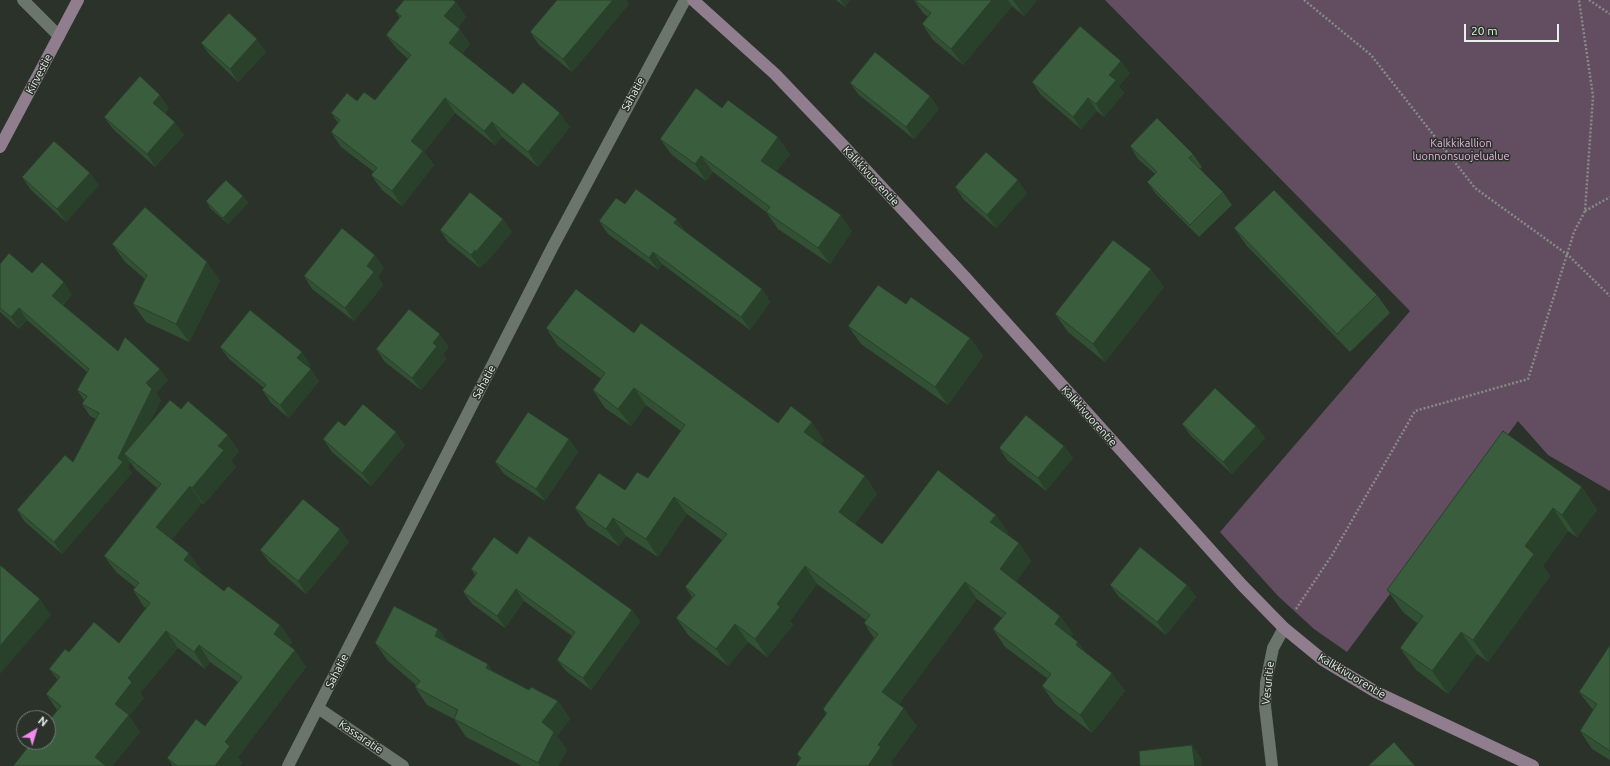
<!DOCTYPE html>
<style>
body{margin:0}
#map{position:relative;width:1610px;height:766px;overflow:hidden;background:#2a322a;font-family:Ubuntu,sans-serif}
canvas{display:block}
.north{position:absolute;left:16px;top:710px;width:40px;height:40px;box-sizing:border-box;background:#2a322a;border:1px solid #767e77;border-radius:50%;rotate:38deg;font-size:11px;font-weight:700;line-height:16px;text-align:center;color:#e9efea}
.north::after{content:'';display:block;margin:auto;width:14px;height:18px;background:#f689ed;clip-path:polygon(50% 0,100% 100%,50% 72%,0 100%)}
.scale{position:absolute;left:1464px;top:24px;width:95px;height:18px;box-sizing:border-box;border:2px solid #e9efea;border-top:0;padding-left:5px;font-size:12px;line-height:14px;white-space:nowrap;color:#e9efea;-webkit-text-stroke:3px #2a322a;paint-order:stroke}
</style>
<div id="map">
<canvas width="1610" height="766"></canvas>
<div class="north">N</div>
<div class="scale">20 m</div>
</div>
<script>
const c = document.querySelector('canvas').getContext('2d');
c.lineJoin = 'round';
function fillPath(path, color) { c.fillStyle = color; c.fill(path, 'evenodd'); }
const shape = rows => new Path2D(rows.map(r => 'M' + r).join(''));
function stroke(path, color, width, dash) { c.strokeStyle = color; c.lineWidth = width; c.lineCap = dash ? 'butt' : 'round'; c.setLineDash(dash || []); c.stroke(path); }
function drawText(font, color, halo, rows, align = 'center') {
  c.font = font + ' Ubuntu,sans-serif'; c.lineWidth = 3; c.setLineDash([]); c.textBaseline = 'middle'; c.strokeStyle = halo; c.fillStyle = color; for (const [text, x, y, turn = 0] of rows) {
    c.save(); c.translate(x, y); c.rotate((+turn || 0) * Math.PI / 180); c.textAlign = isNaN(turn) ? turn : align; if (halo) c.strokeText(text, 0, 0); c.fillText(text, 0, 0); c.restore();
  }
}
const green = shape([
 [1105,0,1610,0,1610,491,1548,455,1518,421,1347,652,1314,629,1278,596,1220,532,1410,311]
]);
const path = shape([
 [1304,0,1371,55,1475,188,1568,255,1610,296],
 [1589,0,1610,14],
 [1585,211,1610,197],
 [1296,609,1332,555,1415,411,1528,379,1574,232,1585,211,1593,96,1579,0]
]);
const street = shape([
 [23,0,59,36],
 [318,708,403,766],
 [288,766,552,248,685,0],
 [1272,766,1265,706,1266,683,1273,648,1284,628]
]);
const secondary = shape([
 [693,0,775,74,840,142,966,278,1242,585,1284,628,1323,660,1376,692,1533,766],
 [0,147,78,0]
]);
const wall = shape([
 [557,0,626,0,629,4,572,72,539,45,530,32],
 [836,0,850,0,845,7],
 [914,0,1037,0,1024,16,1012,6,963,65,933,40,922,24,928,17,923,13],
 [456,2,466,17,458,27,470,44,462,54,513,94,570,127,538,167,502,137,495,145,455,113,424,152,434,165,402,206,382,190,371,175,374,172,341,147,331,132,338,123,331,113,357,101,375,100,408,59,397,49,386,35,400,18,395,11],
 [201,43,266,52,238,82,210,55],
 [1130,73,1119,86,1124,93,1104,117,1097,111,1081,129,1041,95,1032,82],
 [850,83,930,96,939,109,914,139,859,95],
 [169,108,165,113,184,135,155,167,113,129,104,117],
 [722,108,790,154,776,172,852,231,830,264,778,229,766,212,713,172,706,181,672,155,660,139],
 [1130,146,1193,154,1202,167,1200,169,1223,192,1232,205,1199,237,1156,194,1147,182,1155,174,1138,159],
 [22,177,99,185,66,222,31,190],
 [955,187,1027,193,996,228,964,200],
 [243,196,248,203,228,224,210,208,206,201],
 [503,219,512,232,485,264,484,263,480,268,448,242,440,230],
 [599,221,686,232,762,289,770,302,750,330,662,264,658,270,608,234],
 [1234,228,1377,295,1390,313,1350,352,1247,246],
 [112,244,220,280,189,342,146,322,133,304,145,279,125,262],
 [0,264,72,294,63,305,118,351,168,380,156,393,161,400,149,424,181,409,239,451,231,461,236,467,204,504,202,503,172,539,201,569,199,572,224,591,280,625,292,642,289,646,306,667,238,757,242,763,239,766,173,766,167,758,205,726,238,682,210,662,205,669,178,648,140,693,144,698,129,716,140,732,112,766,13,766,57,710,46,694,58,680,49,669,69,652,119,643,146,608,144,607,133,590,135,587,116,572,104,556,157,488,136,470,130,462,128,468,132,473,62,554,25,522,17,510,73,462,96,419,90,416,82,404,84,400,77,390,87,372,27,320,19,329,0,312],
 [384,268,378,277,383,285,354,321,312,289,304,276],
 [1164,287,1105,362,1068,332,1055,314],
 [906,304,970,338,983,356,948,405,861,344,848,326],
 [546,328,634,333,778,423,824,440,821,444,865,476,877,494,855,524,882,544,996,515,1008,533,1007,534,1019,543,1031,561,1016,581,1060,616,1073,634,1071,637,1078,642,1085,652,1125,691,1092,733,1055,704,1042,686,1048,679,1005,647,993,629,1002,618,977,599,899,704,917,726,891,762,893,765,800,759,797,754,826,714,823,709,874,638,864,623,866,620,817,584,790,621,793,625,767,657,748,642,728,666,689,636,676,618,692,597,685,587,722,540,687,514,658,557,626,536,619,546,588,526,575,508,625,490,648,478,681,431,646,405,631,426,605,408,593,390,601,379,558,346],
 [220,347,311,365,309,367,319,381,289,418,271,403,262,390,264,388,229,359],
 [449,347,443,354,446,359,421,390,385,362,376,349],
 [1182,424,1256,426,1265,438,1232,474,1191,436],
 [345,426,405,445,371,486,332,452,323,439],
 [569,439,578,452,545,501,504,474,495,462],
 [1064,446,1073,458,1046,491,1008,461,999,448],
 [1582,487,1597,510,1577,537,1568,531,1543,566,1550,576,1488,662,1477,654,1448,694,1416,670,1400,648,1418,624,1403,612,1387,590],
 [349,542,306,594,269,562,260,550],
 [517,554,632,610,640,622,591,690,566,671,557,660,572,636,524,601,505,628,472,604,463,592,475,575,471,569],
 [1110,585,1187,585,1196,597,1166,635,1119,597],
 [438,629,448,643,493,671,529,690,558,701,570,719,557,736,567,750,558,766,522,766,466,737,454,719,427,705,415,687,416,685,388,661,375,643],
 [1610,645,1610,760,1592,749,1580,731,1593,710,1579,692]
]);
const shadedWall = shape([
 [613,0,626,0,629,4,572,72,563,59],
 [840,0,850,0,845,7],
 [992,0,1008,0,1012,6,963,65,951,49],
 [1013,0,1037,0,1024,16],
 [456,2,466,17,454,31,444,16],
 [460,29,470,44,459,58,449,43],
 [257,39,266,52,238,82,230,69],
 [1121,61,1130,73,1119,86,1124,93,1104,117,1096,104,1109,75],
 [160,95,169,108,162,116,153,103],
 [930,96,939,109,914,139,906,127],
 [445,98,455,113,424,152,434,165,402,206,392,191,411,141],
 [1088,98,1097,111,1081,129,1073,117],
 [560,113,570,127,538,167,528,152],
 [175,122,184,135,155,167,147,154],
 [492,122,502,137,495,145,484,131],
 [778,137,790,154,772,178,761,161],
 [701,156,713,172,706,181,695,164],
 [90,173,99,185,66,222,57,209],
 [1018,180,1027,193,996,228,987,215],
 [243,196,248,203,228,224,223,218],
 [841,215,852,231,830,264,818,248],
 [503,219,512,232,485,264,476,252],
 [677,219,686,232,683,236,674,223],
 [475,250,484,263,480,268,471,255],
 [653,252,662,264,658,270,649,258],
 [375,255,384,268,378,277,383,285,354,321,345,308,367,266],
 [207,262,220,280,189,342,176,324],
 [1151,269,1164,287,1105,362,1093,344],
 [64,282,72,294,60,307,52,296],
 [762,289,770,302,750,330,741,317],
 [19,308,27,320,19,329,11,317],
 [440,334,449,347,443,354,446,359,421,390,412,378,433,343],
 [970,338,983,356,948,405,935,387],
 [302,352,311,365,306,370,297,358],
 [160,369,168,380,156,393,161,400,132,460,124,454,130,462,128,468,132,473,62,554,54,542,118,458,146,383],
 [311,369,319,381,289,418,280,405],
 [634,388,646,405,631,426,618,409],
 [812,422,824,440,817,450,804,432],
 [1256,426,1265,438,1232,474,1223,462],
 [396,432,405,445,371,486,362,473],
 [228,435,239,451,231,461,236,467,204,504,192,488,218,446],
 [569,439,578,452,545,501,536,489],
 [1064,446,1073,458,1046,491,1038,478],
 [865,476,877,494,851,530,839,512],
 [190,486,202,503,168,544,156,527],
 [1582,487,1597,510,1577,537,1562,515],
 [674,497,687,514,658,557,646,539],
 [1553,508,1568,531,1543,566,1550,576,1488,662,1473,640,1525,546],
 [996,515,1008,533,1003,540,990,522],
 [613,518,626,536,619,546,606,529],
 [340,529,349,542,306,594,298,581],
 [1019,543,1031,561,1012,586,1000,569],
 [189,553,201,569,195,576,184,560],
 [805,566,817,584,790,621,793,625,767,657,755,639,777,604],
 [965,582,977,599,895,710,882,692],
 [1187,585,1196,597,1166,635,1157,622],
 [516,589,524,601,505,628,497,616],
 [40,599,51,615,0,674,0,646],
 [632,610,640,622,591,690,583,678],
 [1060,616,1073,634,1067,642,1055,624],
 [735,624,748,642,728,666,716,649],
 [280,625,292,642,285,651,274,634],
 [438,629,451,647,435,636],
 [166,631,178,648,140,693,144,698,129,716,140,732,112,766,101,766,95,757,115,704,128,678],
 [1461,632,1477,654,1448,694,1432,671],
 [1078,642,1090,660,1076,645],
 [199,645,210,662,205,669,194,652],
 [295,650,306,667,238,757,242,763,239,766,215,766,225,742],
 [488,664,500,682,486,668],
 [1112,673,1125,691,1092,733,1080,715],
 [558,701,570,719,557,736,567,750,558,766,540,766,538,763,542,722],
 [904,708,917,726,891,762,893,765,893,766,868,766,878,745],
 [1192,745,1201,758,1202,766,1195,766]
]);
const building = shape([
 [404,0,453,0,456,2,444,16,460,29,449,43,513,94,523,82,560,113,528,152,492,122,484,131,445,98,411,141,423,151,392,191,371,175,377,168,331,132,340,120,331,113,347,93,357,101,364,92,375,100,411,55,386,35,401,16,395,11,404,0],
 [557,0,613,0,563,59,530,32,557,0],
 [915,0,992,0,951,49,922,24,931,13,915,0],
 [229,13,257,39,230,69,201,43,229,13],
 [1080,26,1121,61,1109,75,1116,80,1096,104,1088,98,1073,117,1032,82,1080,26],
 [875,52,930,96,906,127,850,83,875,52],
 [140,76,160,95,153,103,175,122,147,154,104,117,140,76],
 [696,88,722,108,728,100,778,137,761,161,841,215,818,248,766,212,770,207,701,156,695,164,660,139,696,88],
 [1157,118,1193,154,1189,158,1223,192,1190,225,1147,182,1157,172,1130,146,1157,118],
 [54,141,90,173,57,209,22,177,54,141],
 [986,152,1018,180,987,215,955,187,986,152],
 [226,180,243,196,223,218,206,201,226,180],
 [636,189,677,219,674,223,762,289,741,317,653,252,649,258,599,221,616,198,625,204,636,189],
 [1274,190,1377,295,1337,334,1234,228,1274,190],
 [470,192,503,219,476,252,475,250,471,255,440,230,470,192],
 [145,207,207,262,176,324,133,304,147,275,112,244,145,207],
 [342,228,375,255,367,266,374,272,345,308,304,276,342,228],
 [1113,240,1151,269,1093,344,1055,314,1113,240],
 [9,253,32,273,42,262,64,282,52,296,118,351,125,337,160,369,146,383,152,389,118,458,123,462,54,542,17,510,65,455,73,462,99,413,82,404,87,396,77,390,89,369,19,308,11,317,0,308,0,264,9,253],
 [878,285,906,304,911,297,970,338,935,387,848,326,878,285],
 [576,289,634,333,641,323,778,423,791,406,812,422,804,432,865,476,839,512,882,544,938,470,996,515,990,522,1019,543,1000,569,1060,616,1055,624,1078,642,1076,645,1112,673,1080,715,1042,686,1051,674,993,629,1006,613,965,582,882,692,904,708,878,745,881,747,868,766,795,766,801,758,797,754,827,713,823,709,878,634,864,623,870,615,805,566,777,604,780,607,755,639,735,624,716,649,676,618,695,595,685,587,727,534,674,497,646,539,613,518,606,529,575,508,599,473,625,490,637,472,648,478,685,425,634,388,618,409,593,390,605,373,546,328,576,289],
 [409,309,440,334,433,343,437,346,412,378,376,349,409,309],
 [250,310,302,352,297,358,311,369,280,405,262,390,266,385,220,347,250,310],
 [1215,388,1256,426,1223,462,1182,424,1215,388],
 [170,400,181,409,188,401,228,435,218,446,224,450,192,488,190,486,156,527,189,553,184,560,224,591,228,586,280,625,274,634,295,650,225,742,230,746,215,766,177,766,167,758,196,719,205,726,242,677,199,645,194,652,166,631,128,678,132,682,115,704,129,715,95,757,106,766,13,766,32,742,48,742,48,722,61,706,46,694,60,677,49,669,65,649,69,652,94,622,119,643,150,603,133,590,139,583,104,556,161,484,124,454,170,400],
 [363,404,396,432,362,473,323,439,338,421,345,426,363,404],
 [528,412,569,439,536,489,495,462,528,412],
 [1026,415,1064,446,1038,478,999,448,1026,415],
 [1503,431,1582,487,1562,515,1553,508,1525,546,1534,554,1473,640,1461,632,1432,671,1400,648,1423,616,1387,590,1503,431],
 [303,499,340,529,298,581,260,550,303,499],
 [529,536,632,610,583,678,557,660,575,632,516,589,497,616,463,592,477,573,471,569,494,537,517,554,529,536],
 [1140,547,1187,585,1157,622,1110,585,1140,547],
 [0,565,40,599,0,646,0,565],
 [394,606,438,629,435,636,488,664,486,668,529,690,531,687,558,701,542,722,554,732,538,763,454,719,458,710,415,687,420,681,375,643,394,606],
 [1610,645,1610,751,1580,731,1597,704,1579,692,1610,645],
 [1394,742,1415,766,1368,766,1394,742],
 [1192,745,1195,766,1140,766,1139,751,1192,745]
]);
const streetNames = [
 ["Kirvestie",39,74,-62],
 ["Sahatie",633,94,-62],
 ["Kalkkivuorentie",871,176,47],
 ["Sahatie",484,382,-62],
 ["Kalkkivuorentie",1089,416,48],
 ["Sahatie",337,671,-63],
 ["Kalkkivuorentie",1352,676,31],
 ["Vesuritie",1268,683,-84],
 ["Kassaratie",361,737,34]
];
const parkNames = [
 ["Kalkkikallion",1461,143],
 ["luonnonsuojelualue",1461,156]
];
fillPath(green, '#634d60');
stroke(path, '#858c86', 2.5, [2, 2]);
stroke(street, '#6b756b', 12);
stroke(secondary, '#907e8e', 12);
fillPath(wall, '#325034');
fillPath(shadedWall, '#29412b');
fillPath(building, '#3a5d3d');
stroke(building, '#29412b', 1);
drawText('11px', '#e9efea', '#2a322a', streetNames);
drawText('11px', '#ecb2e6', '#2a322a', parkNames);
</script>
